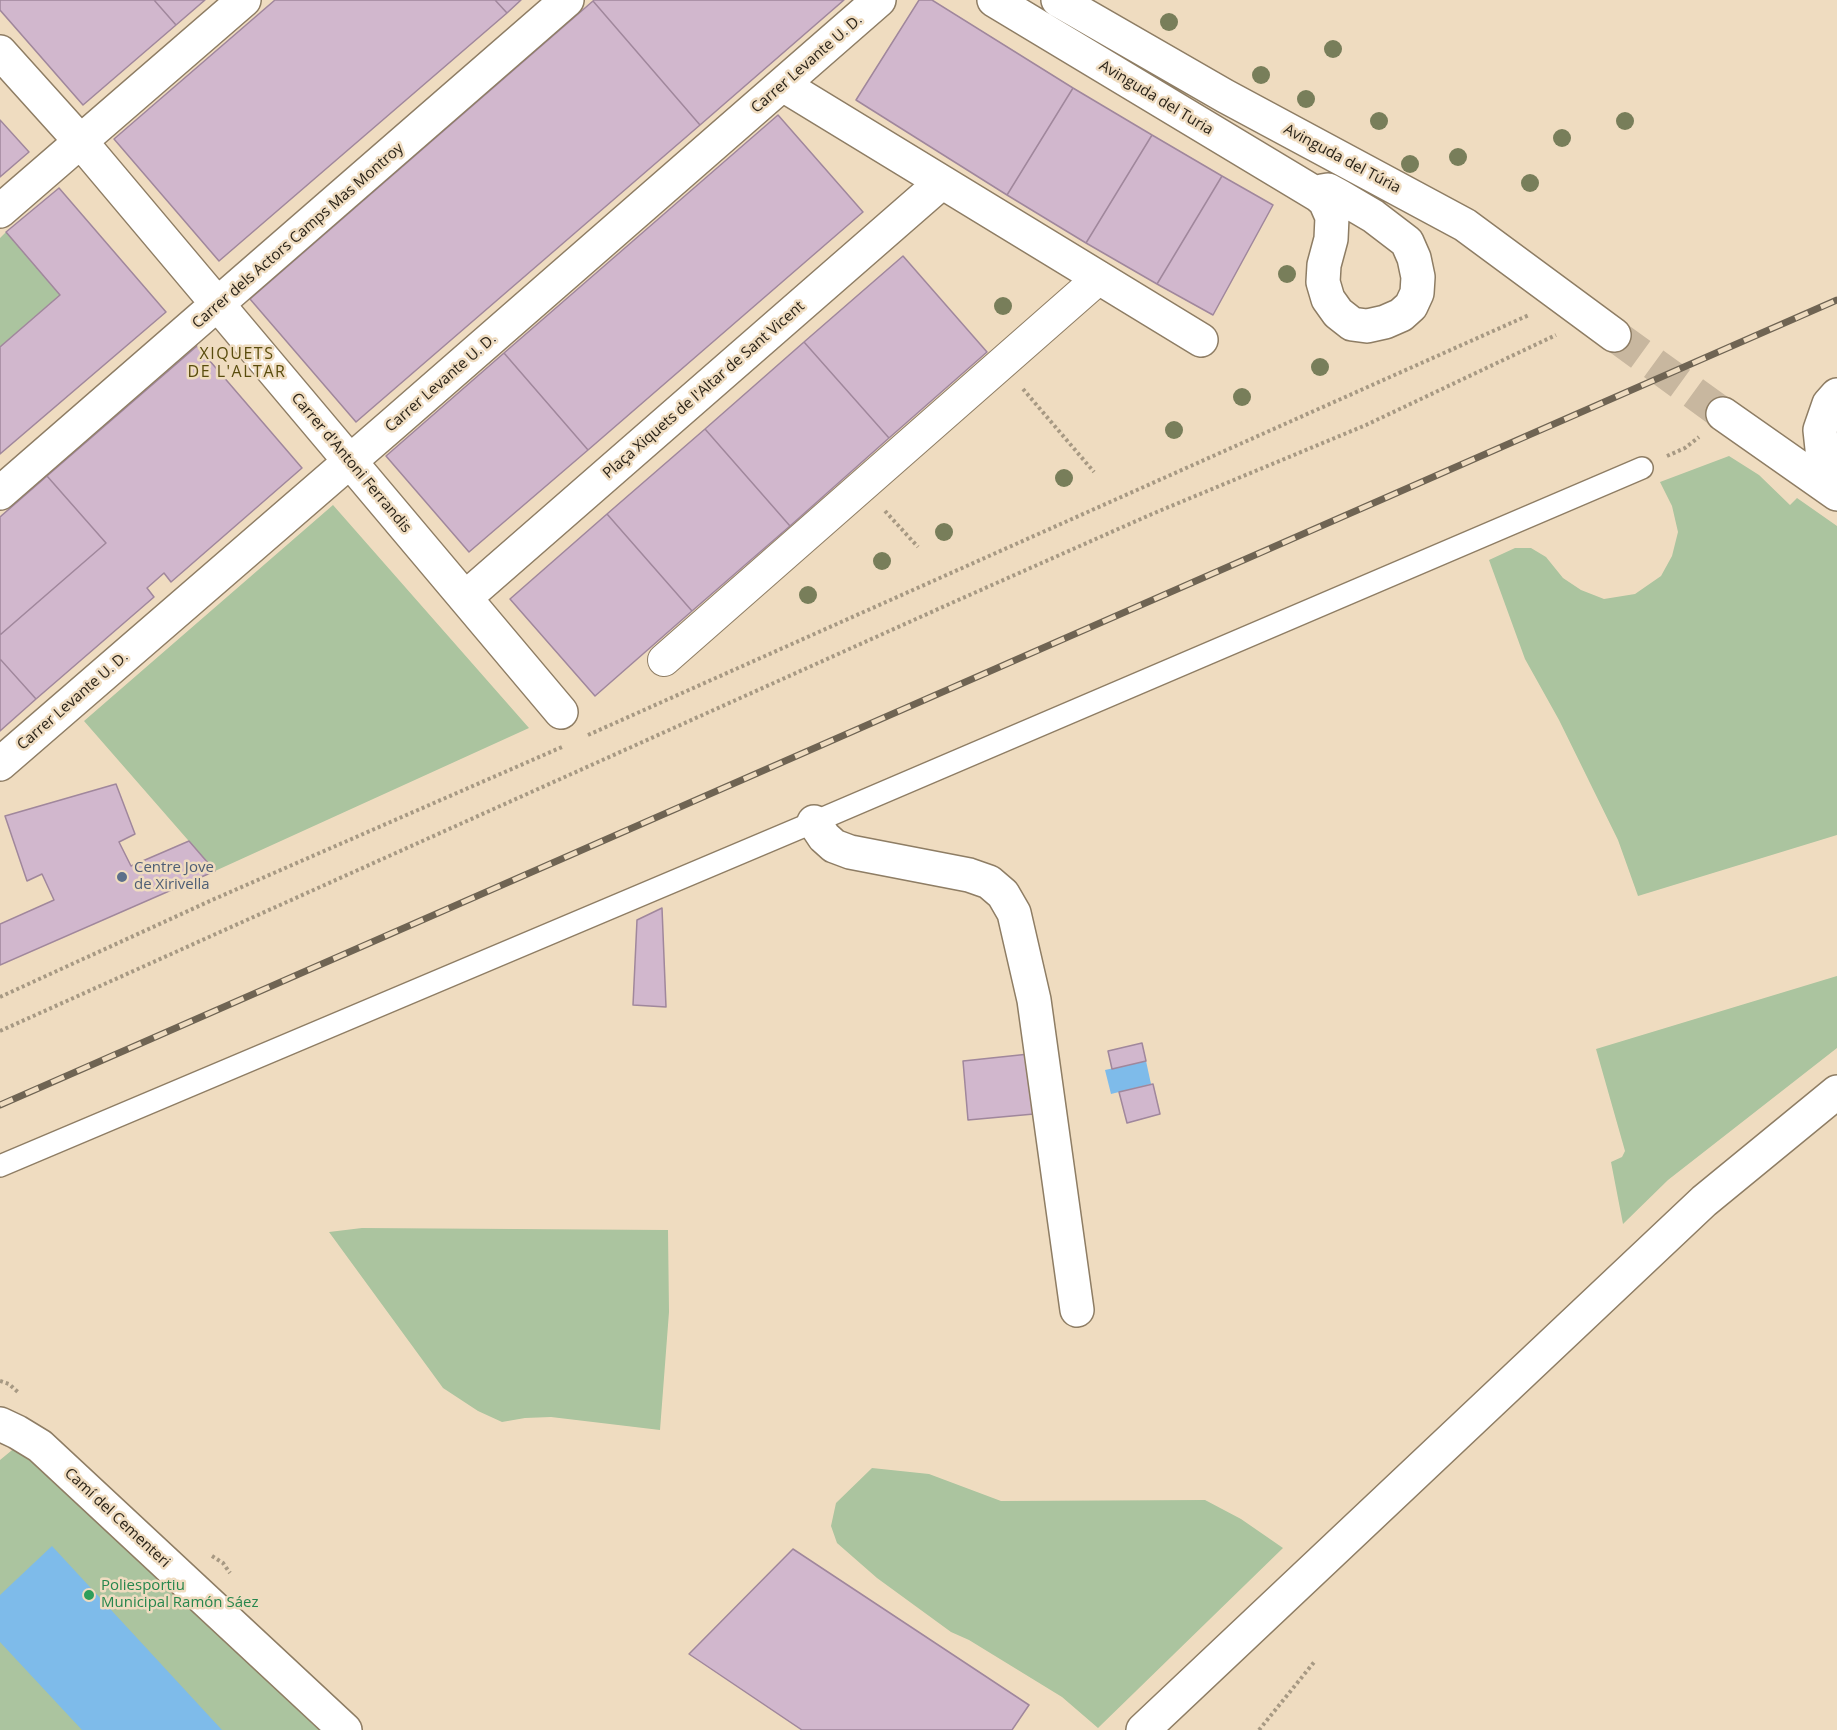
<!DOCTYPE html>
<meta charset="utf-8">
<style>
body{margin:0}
canvas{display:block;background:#efdcc0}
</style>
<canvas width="1837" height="1730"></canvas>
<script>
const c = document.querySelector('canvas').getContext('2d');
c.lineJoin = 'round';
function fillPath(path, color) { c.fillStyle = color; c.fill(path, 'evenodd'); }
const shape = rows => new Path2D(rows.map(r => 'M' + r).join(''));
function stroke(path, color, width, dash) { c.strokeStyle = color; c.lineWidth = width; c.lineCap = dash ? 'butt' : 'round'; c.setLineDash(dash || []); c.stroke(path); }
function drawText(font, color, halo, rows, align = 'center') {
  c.font = font + ' "Open Sans",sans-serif'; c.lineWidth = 5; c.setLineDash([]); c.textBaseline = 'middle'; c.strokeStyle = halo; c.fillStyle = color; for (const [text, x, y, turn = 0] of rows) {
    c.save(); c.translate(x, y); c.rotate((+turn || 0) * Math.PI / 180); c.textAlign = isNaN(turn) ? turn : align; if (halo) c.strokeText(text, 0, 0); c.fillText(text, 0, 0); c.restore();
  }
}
const green = shape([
 [6,232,60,295,0,347,0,238],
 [1729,456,1759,475,1790,505,1797,498,1837,526,1837,835,1638,896,1618,840,1559,720,1525,659,1489,560,1515,548,1531,548,1546,557,1563,578,1581,590,1604,599,1635,594,1661,576,1672,556,1678,532,1672,506,1660,482],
 [333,505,529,728,215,871,84,721],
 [1837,976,1837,1048,1668,1180,1623,1224,1611,1162,1622,1157,1625,1151,1596,1049],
 [362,1228,668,1230,669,1312,660,1430,551,1417,525,1418,502,1422,478,1411,443,1388,329,1232],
 [17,1446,324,1730,0,1730,0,1460],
 [872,1468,929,1474,1001,1501,1205,1500,1241,1519,1283,1548,1098,1728,1062,1697,969,1640,951,1632,877,1578,837,1543,831,1526,836,1503]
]);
const water = shape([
 [1146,1061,1151,1084,1111,1094,1105,1070],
 [52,1546,222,1730,82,1730,0,1642,0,1595]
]);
const building = shape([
 [0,0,154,0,176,25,83,105,0,10,0,0],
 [154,0,205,0,176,25,154,0],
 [275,0,495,0,507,13,219,261,114,139,275,0],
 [495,0,521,0,507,13,495,0],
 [594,0,844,0,700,125,593,1,594,0],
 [919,0,932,0,1073,88,1007,195,856,100,919,0],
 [593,1,700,125,356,422,250,299,593,1],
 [1073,88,1152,135,1086,243,1007,195,1073,88],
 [778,115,863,212,588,450,504,353,778,115],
 [0,120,29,152,0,177,0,120],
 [1152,135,1222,176,1157,284,1086,243,1152,135],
 [1222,176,1273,205,1213,315,1157,284,1222,176],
 [59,188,166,312,0,454,0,347,60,295,6,232,59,188],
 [903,256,987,352,889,438,804,342,903,256],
 [804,342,889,438,790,526,705,429,804,342],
 [197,346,302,468,171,582,164,573,147,588,154,597,36,699,0,659,0,635,106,543,47,476,197,346],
 [504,353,588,450,469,552,386,456,504,353],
 [705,429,790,526,692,611,607,514,705,429],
 [47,476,106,543,0,635,0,517,47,476],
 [607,514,692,611,595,696,510,599,607,514],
 [0,659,36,699,0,731,0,659],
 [116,784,135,834,119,842,131,866,189,841,215,871,0,965,0,924,54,900,42,874,27,881,5,816,116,784],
 [662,908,666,1007,633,1005,637,920,662,908],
 [1142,1043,1146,1061,1112,1069,1108,1051,1142,1043],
 [1029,1054,1034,1114,968,1120,963,1061,1029,1054],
 [1153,1084,1160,1114,1127,1123,1119,1092,1153,1084],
 [793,1549,1029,1705,1012,1730,802,1730,689,1654,793,1549]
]);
const minorTunnel = shape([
 [1614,335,1723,414]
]);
const path = shape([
 [1023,389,1094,472],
 [1667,456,1685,448,1699,437],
 [885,511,918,547],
 [588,735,1529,315],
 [0,997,212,900,562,747],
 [0,1031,956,601,1152,514,1366,425,1556,335],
 [0,1381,9,1384,18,1392],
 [212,1556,223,1563,230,1573],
 [1259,1730,1315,1661]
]);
const service = shape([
 [0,1166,814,822,1642,468]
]);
const pedestrian = shape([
 [664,660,1099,278]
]);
const minor = shape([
 [994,0,1318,195,1325,201,1332,217,1331,239,1324,265,1323,282,1328,299,1338,313,1352,324,1367,326,1385,322,1401,315,1411,306,1417,293,1418,277,1414,258,1407,242,1373,216,1339,196,1328,190,1322,191,1318,195],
 [1058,0,1225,96,1465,225,1614,335],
 [0,52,81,142,561,712],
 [783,85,1201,340],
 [0,211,244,0],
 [1723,414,1837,494],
 [1826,486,1820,430,1829,404,1837,395],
 [0,493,567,0],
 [465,598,942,182],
 [0,764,393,424,879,0],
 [814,822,824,837,834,846,850,852,969,875,989,882,1003,894,1014,913,1034,1000,1077,1310],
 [0,1424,17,1432,40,1446,345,1730],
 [1143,1730,1704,1201,1837,1092]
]);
const rail = shape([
 [0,1105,1837,300]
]);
const trees = [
 [1169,22],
 [1333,49],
 [1261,75],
 [1306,99],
 [1379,121],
 [1625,121],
 [1562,138],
 [1458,157],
 [1410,164],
 [1530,183],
 [1287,274],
 [1003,306],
 [1320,367],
 [1242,397],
 [1174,430],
 [1064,478],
 [944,532],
 [882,561],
 [808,595]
];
const markers = [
 [122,877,6,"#5c6f8a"],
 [89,1595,6,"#2e9e5b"]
];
const streetNames = [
 ["Carrer Levante U. D.",807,64,-41],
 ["Avinguda del Turia",1156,98,31],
 ["Avinguda del Túria",1342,159,28],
 ["Carrer dels Actors Camps Mas Montroy",298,236,-41],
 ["Carrer Levante U. D.",441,383,-41],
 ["Plaça Xiquets de l'Altar de Sant Vicent",704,390,-41],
 ["Carrer d'Antoni Ferrandis",351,463,50],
 ["Carrer Levante U. D.",73,701,-41],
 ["Camí del Cementeri",117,1518,43]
];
const serviceNames = [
 ["Centre Jove",134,868],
 ["de Xirivella",134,885]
];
const leisureNames = [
 ["Poliesportiu",101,1586],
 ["Municipal Ramón Sáez",101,1603]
];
const neighbourhoodNames = [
 ["XIQUETS",237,354],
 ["DE L'ALTAR",237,372]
];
fillPath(green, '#abc49f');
fillPath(water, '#7ebbea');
fillPath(building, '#d1b7cd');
stroke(building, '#a0879c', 1.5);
stroke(minorTunnel, '#c8b79f', 33, [33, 16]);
stroke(service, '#8e7d64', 24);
stroke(pedestrian, '#8e7d64', 34);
stroke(minor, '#8e7d64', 36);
stroke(path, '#a79983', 4, [3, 3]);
stroke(service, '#fff', 21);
stroke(pedestrian, '#fff', 32);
stroke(minor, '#fff', 33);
stroke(rail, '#6f6453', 7);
stroke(rail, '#efdcc0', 4.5, [14]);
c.fillStyle = '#787e5a';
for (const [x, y] of trees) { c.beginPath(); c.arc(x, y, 9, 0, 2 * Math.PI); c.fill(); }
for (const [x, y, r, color] of markers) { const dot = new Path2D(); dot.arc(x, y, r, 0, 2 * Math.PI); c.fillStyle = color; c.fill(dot); stroke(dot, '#efdcc0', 2); }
drawText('15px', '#2b2419', '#efdcc0', streetNames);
drawText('15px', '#4e5e75', '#efdcc0', serviceNames, 'left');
drawText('15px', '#27864d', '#efdcc0', leisureNames, 'left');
c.letterSpacing = '1.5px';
drawText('16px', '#594c0d', '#efdcc0', neighbourhoodNames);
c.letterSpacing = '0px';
</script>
